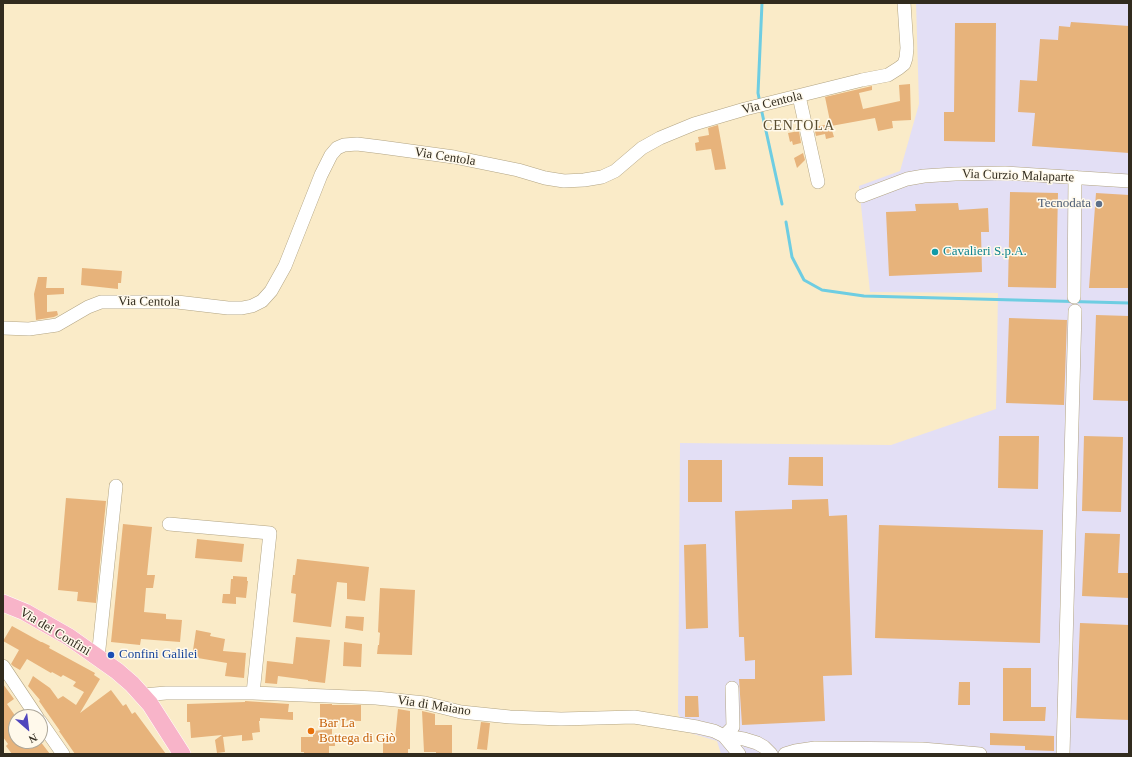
<!DOCTYPE html>
<meta charset="utf-8">
<style>
body{margin:0}
#map{position:relative;width:1132px;height:757px;overflow:hidden;background:#faebc8;font-family:Georgia,serif}
canvas{display:block}
.frame{position:absolute;inset:0;border:4px solid #312b1e;pointer-events:none}
.north{position:absolute;left:8px;top:709px;width:40px;height:40px;box-sizing:border-box;background:#fff9eb;border:1px solid #ada799;border-radius:50%;rotate:152deg;font-size:11px;font-weight:700;line-height:16px;text-align:center;color:#312b1e}
.north::after{content:'';display:block;margin:auto;width:14px;height:18px;background:#5046bd;clip-path:polygon(50% 0,100% 100%,50% 72%,0 100%)}
</style>
<div id="map">
<canvas width="1132" height="757"></canvas>
<div class="frame"></div>
<div class="north">N</div>
</div>
<script>
const c = document.querySelector('canvas').getContext('2d');
c.lineJoin = 'round';
function fillPath(path, color) { c.fillStyle = color; c.fill(path, 'evenodd'); }
const shape = rows => new Path2D(rows.map(r => 'M' + r).join(''));
function stroke(path, color, width, dash) { c.strokeStyle = color; c.lineWidth = width; c.lineCap = dash ? 'butt' : 'round'; c.setLineDash(dash || []); c.stroke(path); }
function drawText(font, color, halo, rows, align = 'center') {
  c.font = font + ' Georgia,serif'; c.lineWidth = 3; c.setLineDash([]); c.textBaseline = 'middle'; c.strokeStyle = halo; c.fillStyle = color; for (const [text, x, y, turn = 0] of rows) {
    c.save(); c.translate(x, y); c.rotate((+turn || 0) * Math.PI / 180); c.textAlign = isNaN(turn) ? turn : align; if (halo) c.strokeText(text, 0, 0); c.fillText(text, 0, 0); c.restore();
  }
}
const industrial = shape([
 [916,3,1129,3,1129,754,721,754,717,741,687,732,678,713,680,443,891,445,996,409,998,293,870,292,859,186,900,171,919,104]
]);
const stream = shape([
 [760,103,758,93,762,3],
 [761,108,782,204],
 [786,222,792,257,804,280,822,290,864,296,1129,303]
]);
const building = shape([
 [1071,22,1129,26,1129,153,1032,146,1035,113,1018,112,1020,80,1037,81,1040,39,1058,40,1059,26,1070,27],
 [955,23,996,23,995,142,944,141,944,112,954,112],
 [910,84,911,120,892,121,893,128,878,131,875,118,831,126,825,97,872,86,872,90,859,93,863,109,900,101,899,85],
 [830,124,834,137,826,139,825,134,816,136,814,127],
 [718,125,726,169,715,170,711,149,696,151,695,143,699,142,698,137,709,135,708,128],
 [799,131,801,143,793,145,792,141,790,142,788,133],
 [803,153,805,160,797,168,794,158],
 [1010,192,1058,193,1056,288,1008,287],
 [1096,193,1129,195,1129,288,1089,288],
 [958,203,959,210,988,208,989,232,981,232,982,272,889,276,886,212,916,211,915,204],
 [82,268,122,271,121,283,118,283,118,289,81,285],
 [38,277,47,277,46,288,64,288,64,294,47,295,47,312,57,311,58,315,54,317,36,320,34,294],
 [1096,315,1129,316,1129,401,1093,400],
 [1009,318,1067,320,1064,405,1006,403],
 [999,436,1039,436,1038,489,998,488],
 [1084,436,1123,437,1121,512,1082,511],
 [789,457,823,457,823,486,788,485],
 [688,460,722,460,722,502,688,502],
 [66,498,106,501,96,603,77,601,78,592,58,590],
 [828,499,829,516,847,515,852,675,823,676,825,721,742,725,739,679,755,679,755,660,745,661,744,637,739,637,735,511,792,509,792,500],
 [123,524,152,527,147,575,155,575,153,588,146,588,144,612,166,614,166,619,182,620,180,642,141,639,140,645,111,642],
 [879,525,1043,530,1040,643,875,638],
 [1085,533,1120,534,1118,573,1129,573,1129,598,1082,596],
 [197,539,244,544,242,562,195,558],
 [706,544,708,628,686,629,684,545],
 [297,559,369,567,365,601,347,599,347,583,337,582,331,627,293,622,296,594,291,593,293,575,295,575],
 [233,576,247,577,247,581,248,581,246,598,236,597,236,604,222,603,223,594,230,594,231,579,233,579],
 [380,588,415,590,412,655,377,654,378,645,379,645,380,633,378,632],
 [346,616,364,617,363,631,345,628],
 [1080,623,1129,625,1129,720,1076,718],
 [12,626,41,642,42,642,50,646,49,648,95,673,94,675,100,679,80,713,111,690,123,706,126,704,132,714,135,712,166,754,75,754,59,731,60,731,39,701,40,700,28,686,33,676,50,688,58,699,63,696,76,705,84,692,73,686,76,682,63,675,61,677,52,672,51,673,27,659,20,670,13,666,11,664,19,650,3,641],
 [196,630,211,633,210,636,225,639,223,651,246,653,244,678,225,676,227,663,192,657],
 [296,637,330,640,325,683,308,681,308,680,278,676,277,684,265,683,267,661,293,664],
 [344,642,362,644,361,667,343,666],
 [1003,668,1031,668,1031,707,1046,707,1045,721,1003,721],
 [959,682,970,682,970,705,958,705],
 [3,684,14,699,7,704,16,717,16,741,40,741,50,754,12,754,6,746,8,744,3,737],
 [685,696,698,696,699,717,685,717],
 [245,701,289,704,288,712,293,712,293,720,260,718,260,721,259,721,260,732,252,733,253,740,242,741,242,735,223,737,225,752,217,753,215,740,222,735,191,738,190,722,187,722,187,704,245,702],
 [320,704,332,704,332,705,361,705,361,721,320,720],
 [398,709,410,711,410,749,408,749,408,754,383,754,383,739,395,739],
 [422,711,435,714,435,725,452,725,452,754,436,754,436,752,424,752],
 [481,722,490,723,487,750,477,749],
 [332,729,332,738,335,738,335,746,329,746,329,754,304,754,304,752,301,752,301,737,313,737,313,731],
 [990,733,1054,736,1054,751,1025,750,1025,746,990,745]
]);
const minor = shape([
 [799,96,818,182],
 [862,196,907,179,924,176,955,174,1005,173,1129,181],
 [1074,297,1075,177],
 [3,328,29,329,57,325,88,307,101,302,177,302,228,308,242,308,252,306,262,301,271,291,285,266,321,175,331,155,337,148,344,145,357,144,381,147,454,157,518,170,545,178,564,181,584,180,602,177,615,171,642,148,660,138,694,124,745,109,862,80,888,75,899,68,904,64,906,58,907,48,904,3],
 [169,524,270,533,253,693],
 [98,658,116,486],
 [3,666,37,717],
 [143,695,166,693,253,693,376,698,425,703,461,712,510,717,561,719,634,717,697,727,714,731,724,736,744,739,757,743,764,747,771,754],
 [40,721,63,754],
 [724,736,733,727,732,688],
 [724,736,739,754],
 [785,754,795,751,815,748,922,749,980,754],
 [1063,754,1075,311]
]);
const major = shape([
 [3,603,25,612,69,637,117,671,132,684,150,704,182,754]
]);
const markers = [
 [1099,204,4,"#5c6f8a"],
 [935,252,4,"#0f9aa8"],
 [111,655,4,"#1a4fb4"],
 [311,731,4,"#e8710a"]
];
const streetNames = [
 ["Via Centola",772,103,-14],
 ["Via Centola",445,157,9],
 ["Via Curzio Malaparte",1018,176,2],
 ["Via Centola",149,302,1],
 ["Via dei Confini",55,632,31],
 ["Via di Maiano",434,706,9]
];
const serviceNames = [
 ["Tecnodata",1091,204]
];
const cultureNames = [
 ["Cavalieri S.p.A.",943,252]
];
const transitNames = [
 ["Confini Galilei",119,655]
];
const foodNames = [
 ["Bar La",319,724],
 ["Bottega di Giò",319,739]
];
const neighbourhoodNames = [
 ["CENTOLA",799,126]
];
fillPath(industrial, '#e3dff5');
stroke(stream, '#6ecde2', 3);
fillPath(building, '#e7b37b');
stroke(minor, '#b2a483', 14);
stroke(major, '#fff', 18);
stroke(minor, '#fff', 13);
stroke(major, '#f8b4c9', 17);
for (const [x, y, r, color] of markers) { const dot = new Path2D(); dot.arc(x, y, r, 0, 2 * Math.PI); c.fillStyle = color; c.fill(dot); stroke(dot, '#fff9eb', 1.5); }
drawText('13px', '#312b1e', '#fff9eb', streetNames);
drawText('13px', '#4e5e75', '#fff9eb', serviceNames, 'right');
drawText('13px', '#0d838f', '#fff9eb', cultureNames, 'left');
drawText('13px', '#164399', '#fff9eb', transitNames, 'left');
drawText('13px', '#c56008', '#fff9eb', foodNames, 'left');
c.letterSpacing = '1px';
drawText('14px', '#584b2d', '#fff9eb', neighbourhoodNames);
c.letterSpacing = '0px';
</script>
